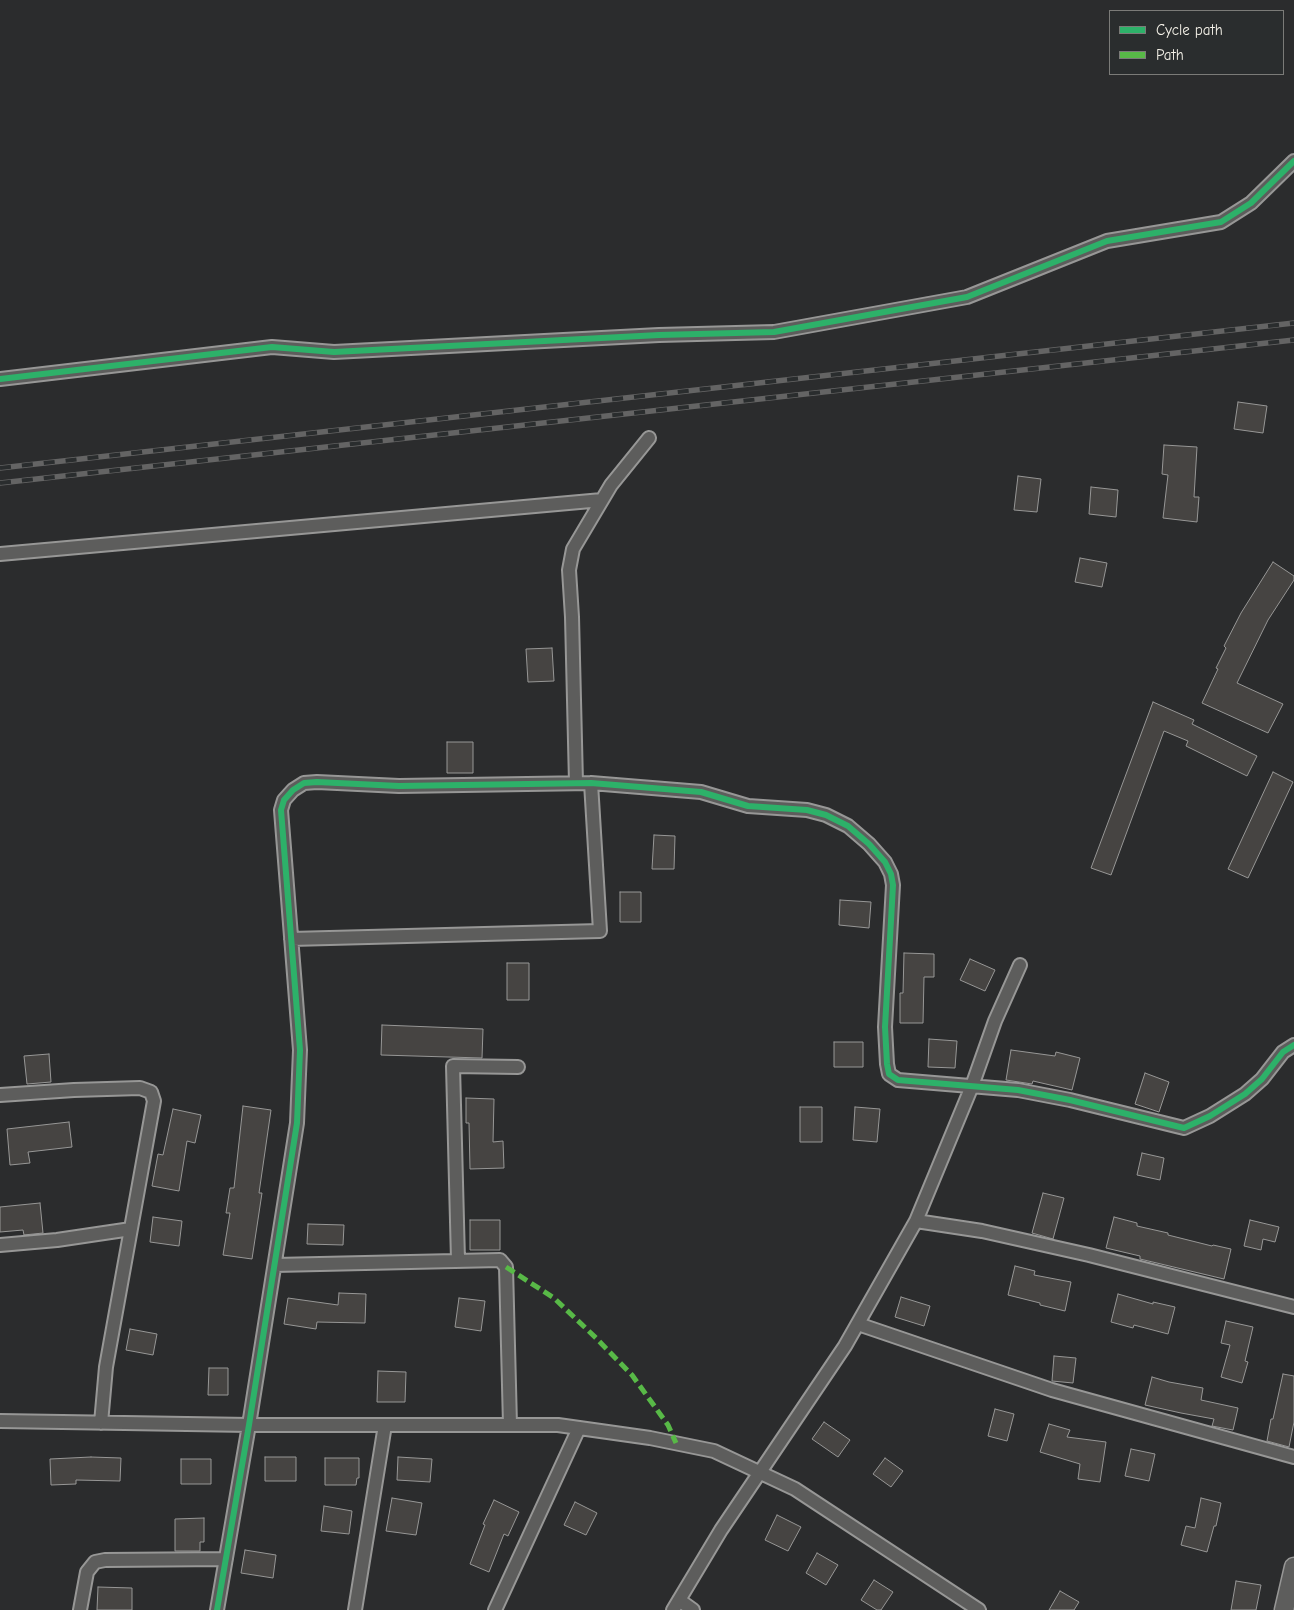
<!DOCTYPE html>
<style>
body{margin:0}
#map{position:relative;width:1294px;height:1610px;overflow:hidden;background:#2b2c2d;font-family:"Comic Neue",sans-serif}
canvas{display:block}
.legend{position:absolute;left:1109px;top:10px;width:175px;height:65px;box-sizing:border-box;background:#2a2d2e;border:1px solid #7b7b78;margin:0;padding:6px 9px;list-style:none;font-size:15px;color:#f4f1e8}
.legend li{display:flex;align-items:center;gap:10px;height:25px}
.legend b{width:25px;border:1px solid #7b7b78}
</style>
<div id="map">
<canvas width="1294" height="1610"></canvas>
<ul class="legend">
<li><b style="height:6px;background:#2db169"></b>Cycle path</li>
<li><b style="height:6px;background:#58b947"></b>Path</li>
</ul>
</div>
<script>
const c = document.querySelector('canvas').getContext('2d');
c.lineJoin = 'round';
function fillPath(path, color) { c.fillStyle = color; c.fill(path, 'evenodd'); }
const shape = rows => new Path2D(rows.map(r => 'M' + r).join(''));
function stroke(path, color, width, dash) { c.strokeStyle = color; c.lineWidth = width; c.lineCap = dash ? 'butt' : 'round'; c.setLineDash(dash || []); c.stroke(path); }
const building = shape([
 [1238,402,1267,406,1263,433,1234,429,1238,402],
 [1164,445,1197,447,1194,497,1199,497,1197,522,1163,518,1168,475,1162,474,1164,445],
 [1018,476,1041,479,1037,512,1014,510,1018,476],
 [1091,487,1118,490,1116,517,1089,514,1091,487],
 [1080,558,1107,563,1102,587,1075,582,1080,558],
 [1273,562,1294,576,1294,580,1268,620,1237,683,1283,704,1268,733,1202,703,1218,669,1216,668,1226,648,1224,646,1241,613,1273,562],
 [552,648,554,681,528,682,526,649,552,648],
 [1153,702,1194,720,1192,724,1257,756,1247,776,1186,746,1188,741,1164,731,1111,875,1091,868,1153,702],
 [447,742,473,742,473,773,447,773,447,742],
 [1273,772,1293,782,1248,878,1228,869,1273,772],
 [654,835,675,836,674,869,652,869,654,835],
 [620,892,641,892,641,922,620,922,620,892],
 [840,900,871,902,869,928,839,925,840,900],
 [904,953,934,954,934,977,924,977,923,1023,900,1023,900,993,903,993,904,953],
 [970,959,995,970,985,991,960,980,970,959],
 [507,963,529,963,529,1000,507,1000,507,963],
 [382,1025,483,1029,482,1058,381,1055,382,1025],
 [929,1039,957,1041,955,1068,928,1067,929,1039],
 [834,1042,863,1042,863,1067,834,1067,834,1042],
 [1011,1050,1055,1056,1056,1052,1080,1058,1072,1090,1033,1081,1032,1084,1006,1080,1011,1050],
 [49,1054,51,1082,27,1084,24,1056,49,1054],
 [1145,1073,1169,1082,1159,1112,1135,1104,1145,1073],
 [466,1098,494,1099,493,1142,503,1141,504,1168,470,1169,469,1123,466,1123,466,1098],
 [243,1106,271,1110,259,1193,262,1193,252,1259,223,1255,230,1213,226,1213,230,1188,234,1188,243,1106],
 [800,1107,822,1107,822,1142,800,1142,800,1107],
 [855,1107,880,1109,877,1142,853,1140,855,1107],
 [173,1109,201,1115,195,1143,187,1141,179,1191,152,1186,158,1154,163,1155,173,1109],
 [69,1122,72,1147,28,1152,30,1163,10,1165,7,1129,69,1122],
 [1142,1153,1164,1158,1160,1180,1137,1175,1142,1153],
 [1043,1193,1064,1198,1053,1239,1032,1233,1043,1193],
 [40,1203,43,1233,24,1235,23,1230,0,1232,0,1207,40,1203],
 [153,1217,182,1221,179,1246,150,1242,153,1217],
 [1114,1217,1137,1223,1137,1226,1168,1233,1168,1235,1212,1246,1213,1245,1231,1249,1224,1279,1140,1259,1140,1256,1106,1248,1114,1217],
 [470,1220,500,1220,500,1250,470,1250,470,1220],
 [1250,1220,1279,1227,1275,1242,1263,1239,1261,1250,1244,1246,1250,1220],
 [308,1224,344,1225,343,1245,307,1244,308,1224],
 [1015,1266,1035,1271,1034,1275,1071,1282,1065,1311,1040,1305,1040,1303,1008,1295,1015,1266],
 [339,1293,366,1294,365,1323,317,1322,316,1329,284,1324,288,1298,338,1305,339,1293],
 [1118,1294,1153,1304,1153,1302,1175,1307,1168,1334,1134,1325,1133,1328,1111,1322,1118,1294],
 [901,1297,930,1306,924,1326,895,1317,901,1297],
 [459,1298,485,1301,481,1331,455,1327,459,1298],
 [1226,1321,1253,1327,1245,1361,1248,1362,1242,1383,1221,1377,1230,1345,1221,1343,1226,1321],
 [130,1329,157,1334,153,1355,126,1350,130,1329],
 [1054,1356,1076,1358,1073,1383,1052,1381,1054,1356],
 [209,1368,228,1368,228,1395,208,1395,209,1368],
 [378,1371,406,1372,405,1402,377,1402,378,1371],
 [1283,1374,1294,1376,1294,1422,1289,1447,1267,1441,1271,1419,1273,1419,1283,1374],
 [1152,1377,1169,1382,1203,1388,1201,1400,1238,1408,1233,1430,1212,1426,1214,1419,1181,1413,1145,1405,1152,1377],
 [995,1409,1014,1414,1007,1441,988,1436,995,1409],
 [824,1422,850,1440,838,1457,812,1439,824,1422],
 [1049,1424,1070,1430,1067,1437,1106,1442,1100,1482,1078,1479,1080,1464,1040,1452,1049,1424],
 [1131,1449,1155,1454,1149,1481,1125,1476,1131,1449],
 [91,1457,121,1458,120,1481,76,1480,76,1484,51,1485,50,1459,91,1457],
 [265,1457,296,1457,296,1481,265,1481,265,1457],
 [398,1457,432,1459,430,1482,397,1480,398,1457],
 [325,1458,359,1458,359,1478,357,1478,356,1485,325,1485,325,1458],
 [885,1458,903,1471,891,1487,873,1474,885,1458],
 [181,1459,211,1459,211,1484,181,1484,181,1459],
 [392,1498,422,1503,416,1535,386,1531,392,1498],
 [1201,1498,1221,1503,1216,1526,1214,1526,1207,1552,1181,1545,1186,1526,1195,1528,1201,1498],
 [494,1500,519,1512,508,1536,504,1534,489,1572,470,1564,485,1525,483,1524,494,1500],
 [575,1502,597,1513,586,1535,564,1525,575,1502],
 [324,1506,352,1511,349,1534,321,1531,324,1506],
 [777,1515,801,1527,788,1551,765,1540,777,1515],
 [204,1518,204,1542,200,1542,200,1551,175,1551,175,1519,204,1518],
 [245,1550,276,1555,273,1578,241,1573,245,1550],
 [817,1553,838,1565,826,1585,806,1573,817,1553],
 [874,1580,893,1592,881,1610,877,1610,861,1600,874,1580],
 [1236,1581,1261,1585,1256,1610,1231,1610,1236,1581],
 [98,1587,132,1588,132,1610,97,1610,98,1587],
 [1060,1591,1079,1602,1074,1610,1049,1610,1060,1591]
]);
const street = shape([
 [0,379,272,347,334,352,659,335,774,332,967,297,1107,241,1221,222,1251,203,1294,161],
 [0,554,602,500],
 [576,783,572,617,569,570,573,549,611,485,649,438],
 [291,939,600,931,591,783],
 [0,1095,74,1090,140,1088,151,1092,154,1101,106,1367,101,1423],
 [916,1221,982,1231,1089,1255,1294,1307],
 [0,1245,57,1240,131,1229],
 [458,1260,453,1066,518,1067],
 [275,1265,500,1260,506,1267,510,1425],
 [858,1324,1052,1390,1294,1457],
 [0,1421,249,1425,558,1425,650,1438,714,1451,795,1489,979,1610],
 [679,1600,693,1610],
 [80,1610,87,1572,95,1562,105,1560,226,1559],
 [217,1610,249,1425,297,1123,300,1050,281,810,284,800,293,790,304,783,317,782,399,786,591,783,701,792,748,806,807,810,826,815,848,826,869,844,885,862,891,874,893,885,885,1027,887,1064,889,1074,898,1080,1018,1090,1070,1100,1184,1128,1210,1116,1245,1094,1262,1079,1283,1052,1294,1045],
 [355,1610,385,1425],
 [495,1610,579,1428],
 [673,1610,721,1530,845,1346,916,1221,972,1086,995,1021,1020,965]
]);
const secondary = shape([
 [1284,1610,1294,1567]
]);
const rail = shape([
 [0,468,1294,323],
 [0,483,1294,340]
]);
const quiet = shape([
 [506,1267,554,1298,596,1338,632,1375,668,1425,676,1443]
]);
const cycleway = shape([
 [0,379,272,347,334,352,659,335,774,332,967,297,1107,241,1221,222,1251,203,1294,161],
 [217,1610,249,1425,297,1123,300,1050,281,810,284,800,293,790,304,783,317,782,399,786,591,783,701,792,748,806,807,810,826,815,848,826,869,844,885,862,891,874,893,885,885,1027,887,1064,889,1074,898,1080,1018,1090,1070,1100,1184,1128,1210,1116,1245,1094,1262,1079,1283,1052,1294,1045]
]);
fillPath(building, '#464442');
stroke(building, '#979796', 1);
stroke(street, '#979796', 16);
stroke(secondary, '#979796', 21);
stroke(street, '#5d5d5c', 12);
stroke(secondary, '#5d5d5c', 18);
stroke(rail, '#646464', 5.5);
stroke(rail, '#2a2d2e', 4, [11]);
stroke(quiet, '#58b947', 5, [10, 5]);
stroke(cycleway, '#2db169', 6);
</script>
